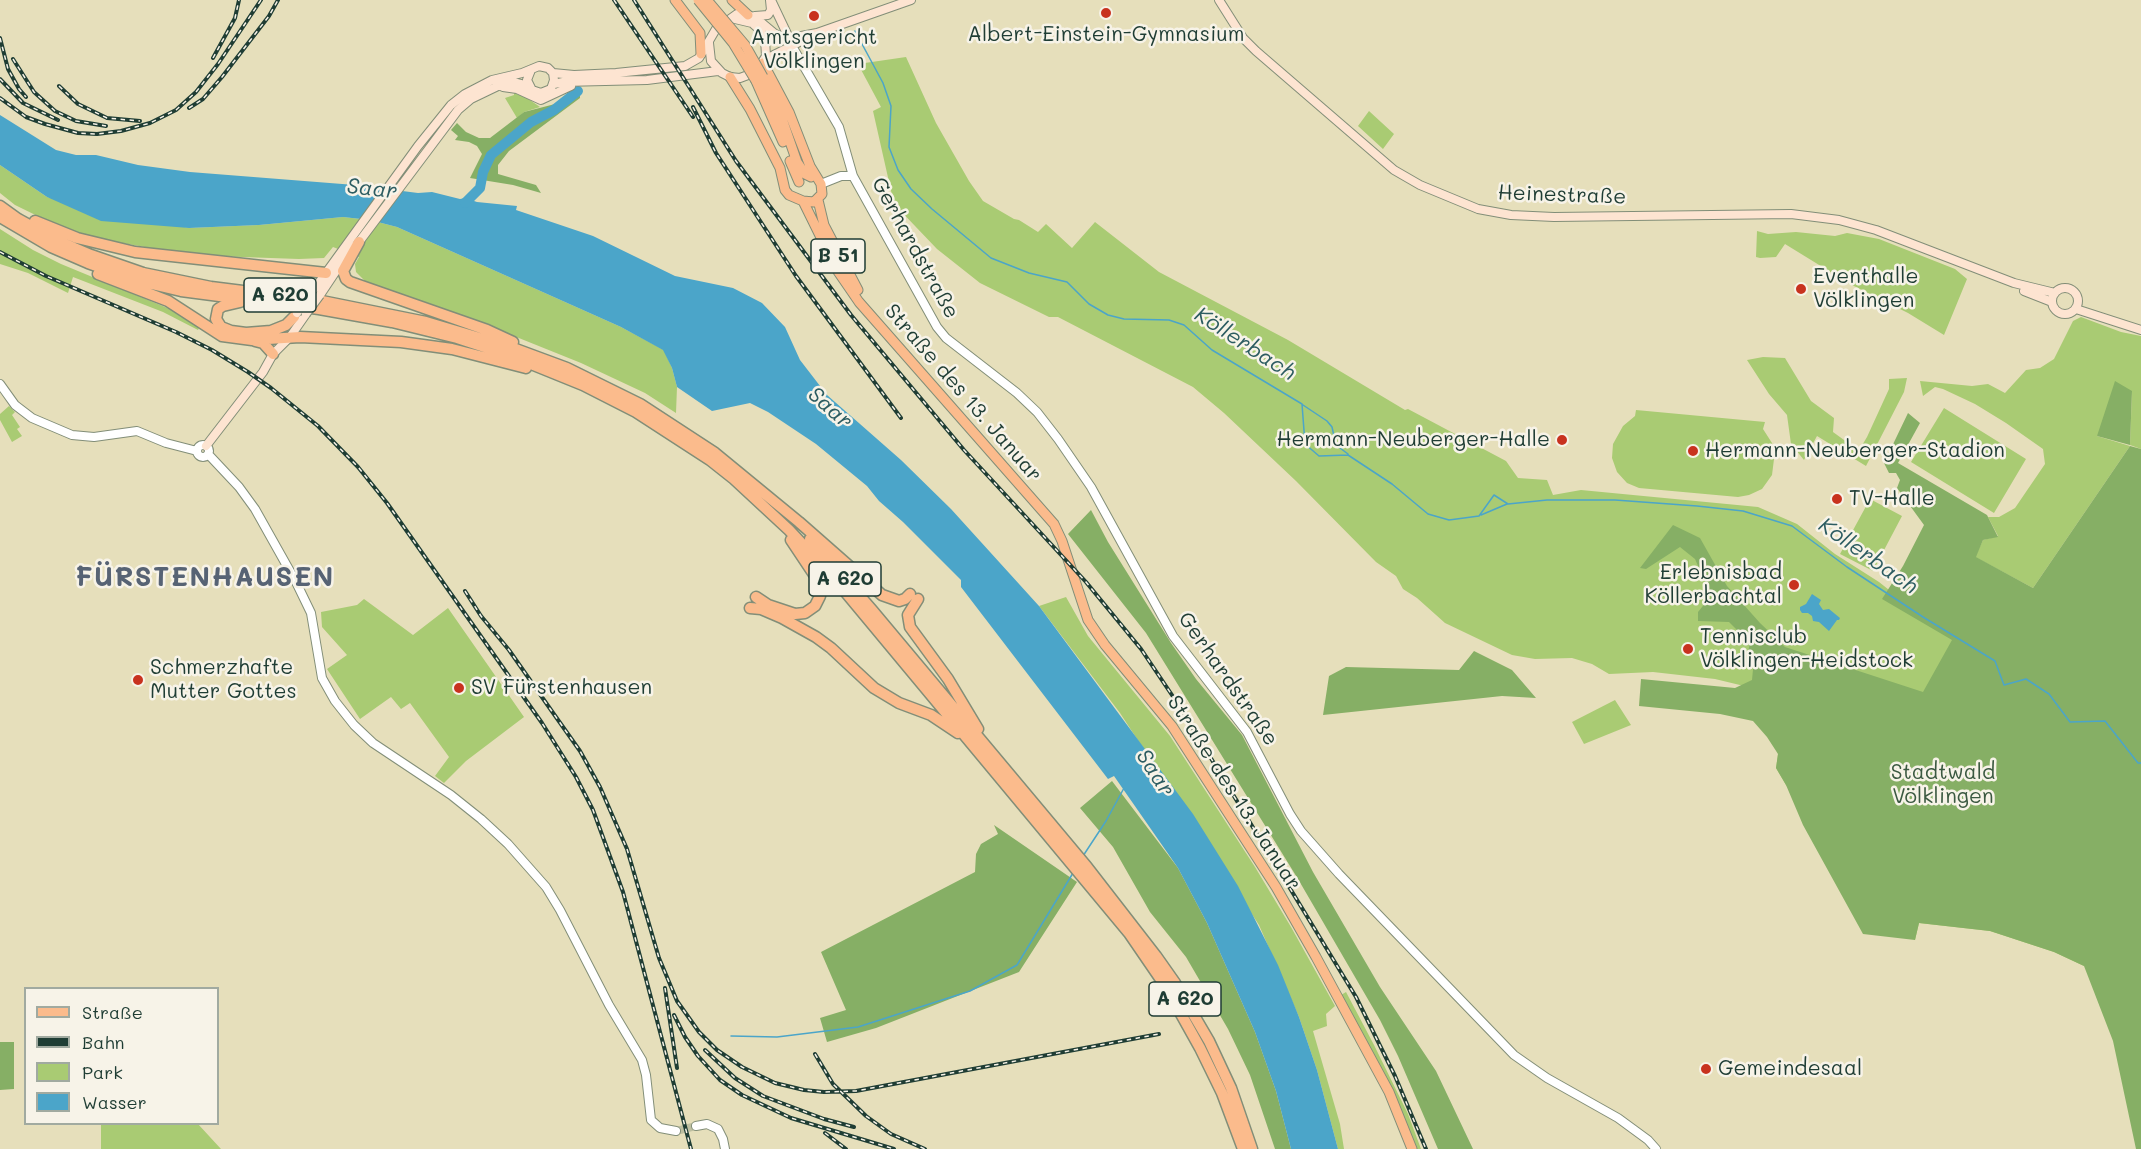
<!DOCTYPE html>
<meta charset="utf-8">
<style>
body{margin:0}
#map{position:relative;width:2141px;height:1149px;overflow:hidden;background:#e6dfbb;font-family:Mali,sans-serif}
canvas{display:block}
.legend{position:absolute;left:24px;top:987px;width:195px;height:138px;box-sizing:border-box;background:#f7f3e8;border:2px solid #a1aaa0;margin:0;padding:8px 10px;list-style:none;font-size:18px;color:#1f3d34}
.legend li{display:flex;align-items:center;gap:12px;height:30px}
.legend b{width:30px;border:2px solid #a1aaa0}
</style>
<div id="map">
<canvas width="2141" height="1149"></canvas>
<ul class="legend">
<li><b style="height:8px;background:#fbbb8c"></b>Straße</li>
<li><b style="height:8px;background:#1f3d34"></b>Bahn</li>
<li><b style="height:16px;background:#a9cb73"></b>Park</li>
<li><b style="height:16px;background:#4ba5c9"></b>Wasser</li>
</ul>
</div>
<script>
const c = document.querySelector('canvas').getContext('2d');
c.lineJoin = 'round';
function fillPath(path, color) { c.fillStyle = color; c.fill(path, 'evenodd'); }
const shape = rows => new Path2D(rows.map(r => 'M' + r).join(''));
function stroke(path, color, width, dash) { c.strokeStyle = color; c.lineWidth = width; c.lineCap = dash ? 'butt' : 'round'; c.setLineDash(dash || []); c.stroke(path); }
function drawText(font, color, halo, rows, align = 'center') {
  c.font = font + ' Mali,sans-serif'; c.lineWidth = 5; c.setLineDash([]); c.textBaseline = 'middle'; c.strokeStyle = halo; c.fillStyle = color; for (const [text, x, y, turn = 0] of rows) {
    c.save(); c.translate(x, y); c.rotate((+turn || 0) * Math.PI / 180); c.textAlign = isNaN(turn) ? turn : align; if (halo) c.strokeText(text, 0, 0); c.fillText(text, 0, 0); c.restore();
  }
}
const green = shape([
 [906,57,936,123,969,181,983,201,1014,219,1019,220,1038,232,1046,224,1072,248,1095,222,1159,272,1288,340,1405,410,1408,409,1506,461,1518,478,1547,480,1553,495,1581,490,1758,507,1797,524,1835,554,1879,582,1908,605,1995,654,2084,966,2054,952,1990,931,1919,923,1915,940,1786,785,1776,768,1778,754,1769,692,1715,679,1653,672,1609,674,1592,664,1572,658,1535,659,1512,655,1445,623,1417,598,1403,589,1396,576,1376,562,1296,481,1224,413,1193,387,1058,317,1049,317,980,283,937,249,894,204,873,111,881,107,858,64],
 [514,93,527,98,540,107,524,112,517,118,505,98,514,95],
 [1369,111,1394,134,1383,149,1358,126],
 [0,165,47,197,189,228,259,225,343,217,370,220,397,227,621,327,664,350,672,368,677,387,676,413,645,393,581,363,489,326,365,281,356,272,355,264,359,257,333,247,324,258,299,259,214,256,173,252,94,238,60,227,15,205,0,193],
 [0,229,33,250,61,264,165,307,183,316,199,328,198,330,163,312,73,277,68,293,28,273,0,264],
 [1757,231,1768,234,1796,232,1835,236,1847,233,1879,239,1955,269,1967,279,1944,335,1908,313,1850,284,1785,244,1776,257,1760,258,1756,257],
 [2081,317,2121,332,2141,336,2141,449,2130,445,2132,391,2097,436,2130,446,2033,588,1975,557,1983,540,1998,536,1988,517,1999,517,2015,508,2045,464,2043,449,2006,423,1975,404,1943,389,1935,387,1923,396,1920,381,1972,386,1988,384,2005,393,2026,370,2040,368,2054,359,2073,321],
 [1763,357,1785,358,1811,401,1834,418,1833,432,1855,448,1861,447,1867,437,1889,389,1889,379,1907,378,1904,392,1866,466,1817,436,1804,460,1791,444,1787,415,1769,394,1747,360],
 [9,406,15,412,12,415,20,427,17,429,22,436,12,442,0,420,0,414],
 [1944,408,2026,459,1994,513,1911,462],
 [1636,410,1765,422,1763,429,1772,443,1774,459,1772,475,1762,489,1749,495,1738,497,1639,488,1627,483,1617,472,1612,458,1613,444,1623,426,1635,416],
 [1870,499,1902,516,1873,571,1840,554],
 [1066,597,1088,636,1170,736,1255,867,1291,927,1335,1006,1326,1014,1327,1026,1313,1031,1340,1124,1344,1149,1338,1149,1317,1070,1299,1017,1259,925,1120,713,1039,606],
 [364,599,413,635,448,608,524,717,466,761,444,783,435,776,449,757,410,703,401,709,391,697,360,719,327,669,347,655,322,627,321,612,357,605],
 [1615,700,1631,725,1584,744,1572,722],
 [1346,992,1374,1045,1408,1114,1421,1149,1416,1149,1398,1102,1341,995],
 [101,1124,198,1124,221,1149,101,1149]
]);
const forest = shape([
 [572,91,580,91,580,98,509,151,498,165,498,174,536,185,541,193,513,185,470,178,482,154,477,146,469,142,455,140,458,136,451,130,457,123,466,132,479,138,490,138,524,112,555,104],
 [2115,381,2132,391,2130,445,2097,436],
 [1908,413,1920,423,1898,463,1987,515,1998,537,1983,540,1976,557,2033,588,2130,446,2141,449,2141,1149,2136,1149,2113,1041,2084,966,2054,952,1990,931,1919,923,1915,940,1863,934,1803,825,1786,785,1776,768,1778,754,1767,737,1753,721,1720,714,1639,706,1641,679,1735,688,1752,680,1754,659,1747,656,1750,643,1729,622,1698,621,1698,612,1711,596,1695,559,1680,547,1646,569,1640,568,1673,525,1700,538,1727,586,1760,623,1785,647,1923,692,1952,640,1882,599,1903,566,1924,525,1897,488,1900,480,1896,473,1889,473,1884,463],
 [1091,510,1108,542,1171,643,1196,679,1242,735,1313,872,1380,987,1436,1071,1473,1149,1438,1149,1398,1056,1380,1020,1298,879,1146,633,1068,534],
 [1474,651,1512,670,1536,698,1502,696,1323,715,1329,676,1346,667,1459,670],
 [1112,781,1178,868,1207,923,1255,1032,1276,1091,1291,1149,1275,1149,1250,1075,1228,1029,1186,957,1150,912,1113,847,1080,808],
 [994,825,1077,882,1019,972,876,1028,827,1042,820,1018,846,1010,821,952,975,872,976,854,981,844,998,834],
 [0,1042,14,1042,14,1089,0,1090]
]);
const water = shape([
 [0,115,56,150,76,155,96,155,138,165,190,172,355,185,418,193,432,192,460,199,465,198,470,194,473,194,474,201,477,202,517,206,516,210,593,236,675,276,733,288,762,303,785,327,800,360,827,395,901,460,951,509,1039,606,1193,814,1238,886,1278,965,1299,1017,1317,1070,1338,1149,1291,1149,1276,1091,1255,1032,1207,923,1178,868,1114,776,1108,779,961,587,961,580,903,522,879,501,867,486,816,444,768,412,750,403,712,411,677,387,672,368,663,350,621,327,397,227,370,220,343,217,259,225,189,228,101,221,47,197,0,165],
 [1812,594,1821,600,1819,604,1823,610,1829,609,1840,618,1839,620,1837,620,1829,631,1819,622,1813,621,1812,616,1808,613,1802,613,1800,610,1800,607,1806,604]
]);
const stream = shape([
 [855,31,883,83,891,106,889,147,898,170,911,189,932,209,991,258,1029,273,1067,282,1089,304,1108,315,1124,319,1169,320,1184,325,1212,350,1302,404,1305,444,1319,456,1348,455,1392,484,1428,514,1449,520,1479,516,1494,495,1508,504,1547,500,1615,500,1697,506,1743,511,1792,526,1847,567,1923,617,1995,661,2004,685,2026,679,2049,694,2070,722,2105,721,2138,763,2141,763],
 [1303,405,1327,421,1332,427,1336,445,1348,454],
 [1481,515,1507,504],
 [1083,856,1106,821,1124,788],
 [731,1036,777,1037,858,1027,970,991,1017,965,1073,873]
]);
const river = shape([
 [465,203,480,188,483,172,491,155,531,122,554,110,578,91]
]);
const tertiaryTunnel = shape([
 [676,1131,696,1126]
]);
const tertiary = shape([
 [792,46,839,127,853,176,937,327,946,338,1017,393,1037,412,1058,439,1091,487,1173,636,1247,732,1290,814,1301,831,1339,874,1514,1055,1547,1078,1618,1118,1648,1140,1656,1149],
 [821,184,841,176,853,176],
 [0,384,15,405,32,418,72,435,94,437,137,431,166,443,197,451],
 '197 451a6 6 0 1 1 12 0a6 6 0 1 1-12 0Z',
 [208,454,239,487,255,509,296,582,311,613,322,678,335,701,354,725,373,743,451,795,481,819,508,844,546,887,560,910,609,1005,642,1060,646,1075,651,1120,660,1128,676,1131],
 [696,1126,707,1124,718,1129,723,1139,725,1149]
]);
const secondary = shape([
 [771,0,789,38],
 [1219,0,1243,38,1256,51,1394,170,1420,185,1478,209,1511,215,1554,217,1791,214,1839,220,1876,230,2014,283,2055,293],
 [755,16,768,15,771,10,770,0],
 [709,43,711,61,722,73,730,77,740,78,756,72,766,56,765,39,760,30,752,23,735,19],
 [764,60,817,33,911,0],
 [553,73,574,75,616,73,685,66,699,58,716,29,737,14,748,15,756,18,774,33,783,38,791,38,817,33],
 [554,84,563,82,647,80,718,71],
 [503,87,517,89,541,100,571,86],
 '2052 301a13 13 0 1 1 26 0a13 13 0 1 1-26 0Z',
 [2024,291,2052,302],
 [310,295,418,146,451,105,465,94,492,80,522,73,539,66,548,68,553,73,554,80,551,89,541,93,532,90,527,80,531,70],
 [320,295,346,256,359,242,458,110,471,99,498,86,514,82,529,86],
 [2076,309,2141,330],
 [206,446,263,372,273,354,290,337,306,314]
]);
const primary = shape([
 [675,0,700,33,701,54],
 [732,0,748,15],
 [730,77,750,109,780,168,785,190,789,195,803,201,814,202,822,194,821,184,810,166,789,112,763,63],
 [763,77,780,113,797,162,805,174,811,177],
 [756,81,783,142],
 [790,161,799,182],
 [818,200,824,225,858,290],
 [803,201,837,270,859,302,1054,524,1062,541,1088,620,1105,645,1172,726,1276,887,1316,957,1389,1092,1412,1149]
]);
const motorway = shape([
 [0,206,18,219,58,241,91,255,143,273,211,287,322,301,426,322,513,348,567,368,640,404,715,453,799,522,882,595,899,601,905,599,910,594],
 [0,217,51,247,88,263,139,281,181,291,319,309,392,322,457,338,509,355,583,385,636,412,710,460,734,479,789,530,833,577,1129,933,1166,987,1200,1048,1222,1093,1243,1149],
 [35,221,77,238,135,252,326,273],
 [359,242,343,271,346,279,350,282,487,330,513,342],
 [98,274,168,301,222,336,252,340,300,337,401,342,452,349,526,368],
 [240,302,223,306,218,309,216,319,221,327,231,331,246,333,271,331,286,325,294,317],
 [255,341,263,343,273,354],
 [810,539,872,610,1087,867,1156,956,1175,983,1209,1041,1231,1088,1252,1149],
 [756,597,768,605,795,614,805,613,815,606,820,596,817,579,791,540],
 [918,599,908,615,910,627,948,679,978,729],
 [750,608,761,609,782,618,816,637,831,648,874,688,899,703,931,715,958,733]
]);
const rail = shape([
 [614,0,693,117],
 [634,0,736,161,851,315,964,450,1086,582,1141,649,1178,704,1356,997,1395,1076,1426,1149],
 [0,38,8,69,19,89,26,97],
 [213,58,235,18,239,0],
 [13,59,34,92,55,111,76,121,106,126],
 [0,79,23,103,58,120],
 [59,86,78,104,107,118,140,121],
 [0,98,26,117,45,124,78,133,97,134,121,131,150,123,176,110,196,92,218,64,261,0],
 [693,107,716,153,796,276,901,418],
 [189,108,203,99,222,77,269,16,278,0],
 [0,252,46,276,176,332,212,350,248,372,271,388,318,426,358,467,387,503,542,723,576,777,593,810,623,892,691,1149],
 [465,591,481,616,509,650,551,710,580,751,600,787,627,849,659,958,677,1001,699,1032,717,1050,742,1067,775,1083,804,1090,824,1092,856,1091,1159,1034],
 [665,988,677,1068],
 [674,1015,685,1037,698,1056,720,1080,742,1095,791,1118,894,1149],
 [705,1050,735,1078,763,1096,824,1119,854,1127],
 [815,1054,833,1084,866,1116,891,1134,925,1149],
 [825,1133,846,1149]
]);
const secondaryBridge = shape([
 [297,313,310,295],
 [306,314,320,295]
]);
const primaryBridge = shape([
 [698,0,733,43,756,81],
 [707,0,745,45,763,77]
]);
const markers = [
 [1106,13,6,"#c8321e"],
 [814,16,6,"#c8321e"],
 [1801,289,6,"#c8321e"],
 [1562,440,6,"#c8321e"],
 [1693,451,6,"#c8321e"],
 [1837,499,6,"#c8321e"],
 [1794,585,6,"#c8321e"],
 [1688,649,6,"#c8321e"],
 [138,680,6,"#c8321e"],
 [459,688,6,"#c8321e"],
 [1706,1069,6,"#c8321e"]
];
const shields = [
 [838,256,54],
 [280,295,72],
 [845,579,72],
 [1185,999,72]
];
const shieldNames = [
 ["B 51",838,256],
 ["A 620",280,295],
 ["A 620",845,579],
 ["A 620",1185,999]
];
const poiNames = [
 ["Albert-Einstein-Gymnasium",1106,35,"center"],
 ["Amtsgericht",814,38,"center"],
 ["Völklingen",814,62,"center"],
 ["Eventhalle",1813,277],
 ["Völklingen",1813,301],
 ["Hermann-Neuberger-Halle",1550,440,"right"],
 ["Hermann-Neuberger-Stadion",1705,451],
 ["TV-Halle",1849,499],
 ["Erlebnisbad",1782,573,"right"],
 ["Köllerbachtal",1782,597,"right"],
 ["Tennisclub",1700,637],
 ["Völklingen-Heidstock",1700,661],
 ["Schmerzhafte",150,668],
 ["Mutter Gottes",150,692],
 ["SV Fürstenhausen",471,688],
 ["Gemeindesaal",1718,1069]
];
const streetNames = [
 ["Heinestraße",1562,195,2],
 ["Gerhardstraße",915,248,61],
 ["Straße des 13. Januar",963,393,49],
 ["Gerhardstraße",1228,679,55],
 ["Straße des 13. Januar",1234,793,57]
];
const parkNames = [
 ["Stadtwald",1943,773],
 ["Völklingen",1943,797]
];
const waterNames = [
 ["Saar",372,189,6],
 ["Köllerbach",1245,344,33],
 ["Saar",830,408,41],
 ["Köllerbach",1868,556,35],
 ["Saar",1155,773,57]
];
const districtNames = [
 ["FÜRSTENHAUSEN",205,578]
];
fillPath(green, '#a9cb73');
fillPath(forest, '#86af65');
fillPath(water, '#4ba5c9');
stroke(stream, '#4ba5c9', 1.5);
stroke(river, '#4ba5c9', 10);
stroke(tertiaryTunnel, '#bebfa0', 8, [8, 4]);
stroke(tertiary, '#828e78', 10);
stroke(secondary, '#828e78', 10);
stroke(primary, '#828e78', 11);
stroke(motorway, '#828e78', 13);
stroke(tertiary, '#fff', 8);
stroke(secondary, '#fde4d1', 8);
stroke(primary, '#fbbb8c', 9);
stroke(motorway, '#fbbb8c', 10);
stroke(rail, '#1f3d34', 4);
stroke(rail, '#f7f3e8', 1.5, [4.5]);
stroke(secondaryBridge, '#828e78', 10, []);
stroke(primaryBridge, '#828e78', 11, []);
stroke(secondaryBridge, '#fde4d1', 8);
stroke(primaryBridge, '#fbbb8c', 9);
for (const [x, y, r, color] of markers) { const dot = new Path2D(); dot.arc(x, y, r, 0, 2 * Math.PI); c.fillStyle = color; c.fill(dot); stroke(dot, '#f7f3e8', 2); }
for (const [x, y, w] of shields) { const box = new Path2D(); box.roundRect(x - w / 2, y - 17, w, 34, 4.5); c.fillStyle = '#f7f3e8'; c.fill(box); stroke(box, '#1f3d34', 1.5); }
drawText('bold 20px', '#1f3d34', null, shieldNames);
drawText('21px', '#1f3d34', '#f7f3e8', poiNames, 'left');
drawText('21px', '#1f3d34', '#f7f3e8', streetNames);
drawText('21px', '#3b5941', '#f7f3e8', parkNames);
drawText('italic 22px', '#2c5c61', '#f7f3e8', waterNames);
c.letterSpacing = '1.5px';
drawText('bold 27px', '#576374', '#f7f3e8', districtNames);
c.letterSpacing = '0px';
</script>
